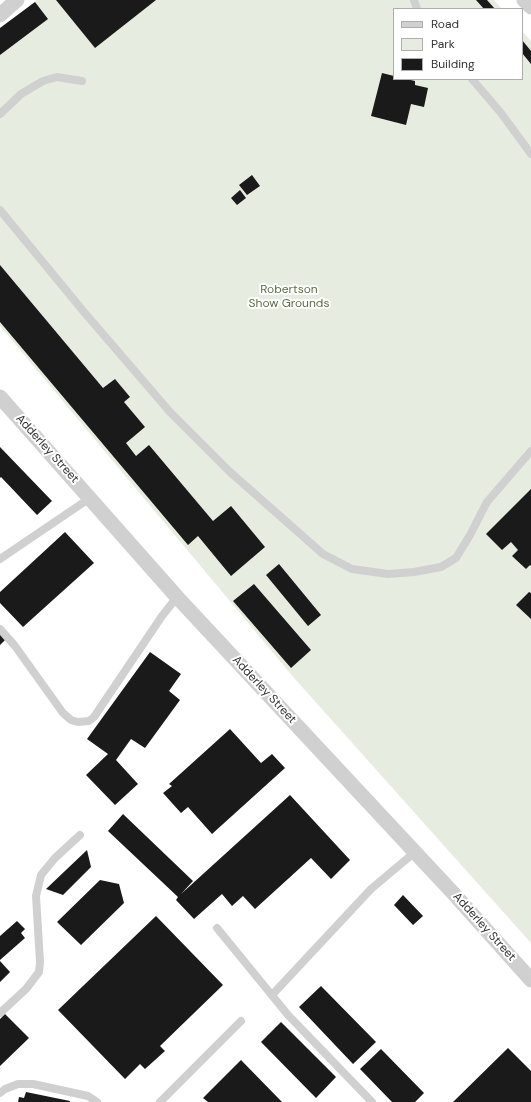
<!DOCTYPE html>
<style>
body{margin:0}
#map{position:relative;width:531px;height:1102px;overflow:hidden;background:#fff;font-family:"DM Sans",sans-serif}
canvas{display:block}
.legend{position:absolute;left:393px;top:8px;width:130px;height:72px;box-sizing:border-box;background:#fff;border:1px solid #adadad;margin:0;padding:5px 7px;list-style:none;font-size:12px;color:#333}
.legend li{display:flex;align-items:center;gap:8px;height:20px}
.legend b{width:20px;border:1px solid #adadad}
</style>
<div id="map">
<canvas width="531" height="1102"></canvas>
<ul class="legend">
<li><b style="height:5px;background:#d0d0d0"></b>Road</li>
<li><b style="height:11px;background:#e6ecdf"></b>Park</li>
<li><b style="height:11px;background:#1a1a1a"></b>Building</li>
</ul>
</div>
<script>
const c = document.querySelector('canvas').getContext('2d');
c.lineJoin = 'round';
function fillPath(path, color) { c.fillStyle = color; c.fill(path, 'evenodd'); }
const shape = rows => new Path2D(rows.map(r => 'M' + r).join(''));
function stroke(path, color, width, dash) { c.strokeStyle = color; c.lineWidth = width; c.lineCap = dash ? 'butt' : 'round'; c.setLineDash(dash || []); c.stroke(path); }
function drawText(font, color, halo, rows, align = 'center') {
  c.font = font + ' "DM Sans",sans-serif'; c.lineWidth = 4; c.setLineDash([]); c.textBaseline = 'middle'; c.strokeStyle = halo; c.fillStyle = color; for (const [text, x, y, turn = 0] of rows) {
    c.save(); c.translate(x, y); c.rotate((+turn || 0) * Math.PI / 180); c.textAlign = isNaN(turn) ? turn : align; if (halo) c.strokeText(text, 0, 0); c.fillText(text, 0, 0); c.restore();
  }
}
const green = shape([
 [37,0,494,0,502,9,394,9,394,79,522,79,522,31,531,41,531,943,295,679,0,326,0,28]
]);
const building = shape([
 [56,0,156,0,95,48],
 [476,0,487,0,495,9,484,9],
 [35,2,48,19,0,55,0,28],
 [522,40,531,51,531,64,522,53],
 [382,73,394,76,394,79,406,79,415,81,415,85,428,88,424,107,411,104,406,125,371,116],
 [252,175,260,186,247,195,239,185],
 [240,190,246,198,237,205,231,198],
 [0,265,103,388,115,379,130,397,124,402,145,427,126,443,136,456,149,445,213,521,231,506,265,547,231,576,198,536,188,545,0,322],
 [0,447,52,501,37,515,1,477,0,478],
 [531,489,531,566,530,565,526,569,512,556,518,550,511,542,502,550,486,534],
 [65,532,94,563,23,627,0,603,0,592],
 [279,564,321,615,308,626,266,575],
 [254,584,311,650,291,668,233,601],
 [529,592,531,593,531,619,516,605],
 [0,632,6,639,0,645],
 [150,652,181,674,169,691,180,700,145,748,131,739,116,760,138,784,115,805,86,775,108,754,87,739],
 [230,729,261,763,272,754,285,768,212,834,188,807,181,813,163,793,172,786,169,784],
 [290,795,350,860,331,879,311,858,255,909,243,896,232,906,222,894,194,919,176,900,178,897,108,831,123,814,193,881,181,894],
 [87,850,91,867,63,895,46,889],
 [100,880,119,884,124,903,81,945,57,922],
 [403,895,423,916,413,925,394,905],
 [156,916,223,985,160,1046,165,1051,145,1069,140,1064,125,1079,58,1010],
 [17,921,25,929,21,933,25,938,0,960,0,936],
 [0,961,10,972,0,982],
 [321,986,376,1042,353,1064,299,1007],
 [5,1014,29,1038,0,1066,0,1019],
 [281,1022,336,1077,316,1098,261,1042],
 [508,1048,531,1071,531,1102,453,1102],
 [381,1049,424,1093,415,1102,392,1102,360,1069],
 [241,1060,282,1102,208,1102,203,1098],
 [26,1092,70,1101,70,1102,18,1102,19,1097,24,1098]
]);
const service = shape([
 [414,0,417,9],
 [472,79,501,113,531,154],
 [0,114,21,94,43,81,57,77,82,81],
 [0,210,84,312,170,412,230,472,323,554,352,569,388,574,414,572,441,567,456,558,470,535,487,502,531,451],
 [0,559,90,498],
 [0,629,15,646,63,713,71,720,78,722,89,721,94,717,162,616,177,597],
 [217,928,288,1015,372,1102],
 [272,995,371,889,415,852],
 [0,1013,26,989,39,972,40,962,36,896,41,875,55,858,80,835],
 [0,1093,5,1089,18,1084,33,1084,88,1096,97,1102],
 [160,1102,241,1021]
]);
const minor = shape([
 [524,0,531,7],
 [0,15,17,0],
 [0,397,177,597,454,894,531,980]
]);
const parkNames = [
 ["Robertson",289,290],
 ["Show Grounds",289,304]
];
const streetNames = [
 ["Adderley Street",47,449,48],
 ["Adderley Street",264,690,47],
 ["Adderley Street",484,927,48]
];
fillPath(green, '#e6ecdf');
fillPath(building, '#1a1a1a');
stroke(service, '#d0d0d0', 8);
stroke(minor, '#d0d0d0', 15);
drawText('12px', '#56703f', '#fff', parkNames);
drawText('12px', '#333', '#fff', streetNames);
</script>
